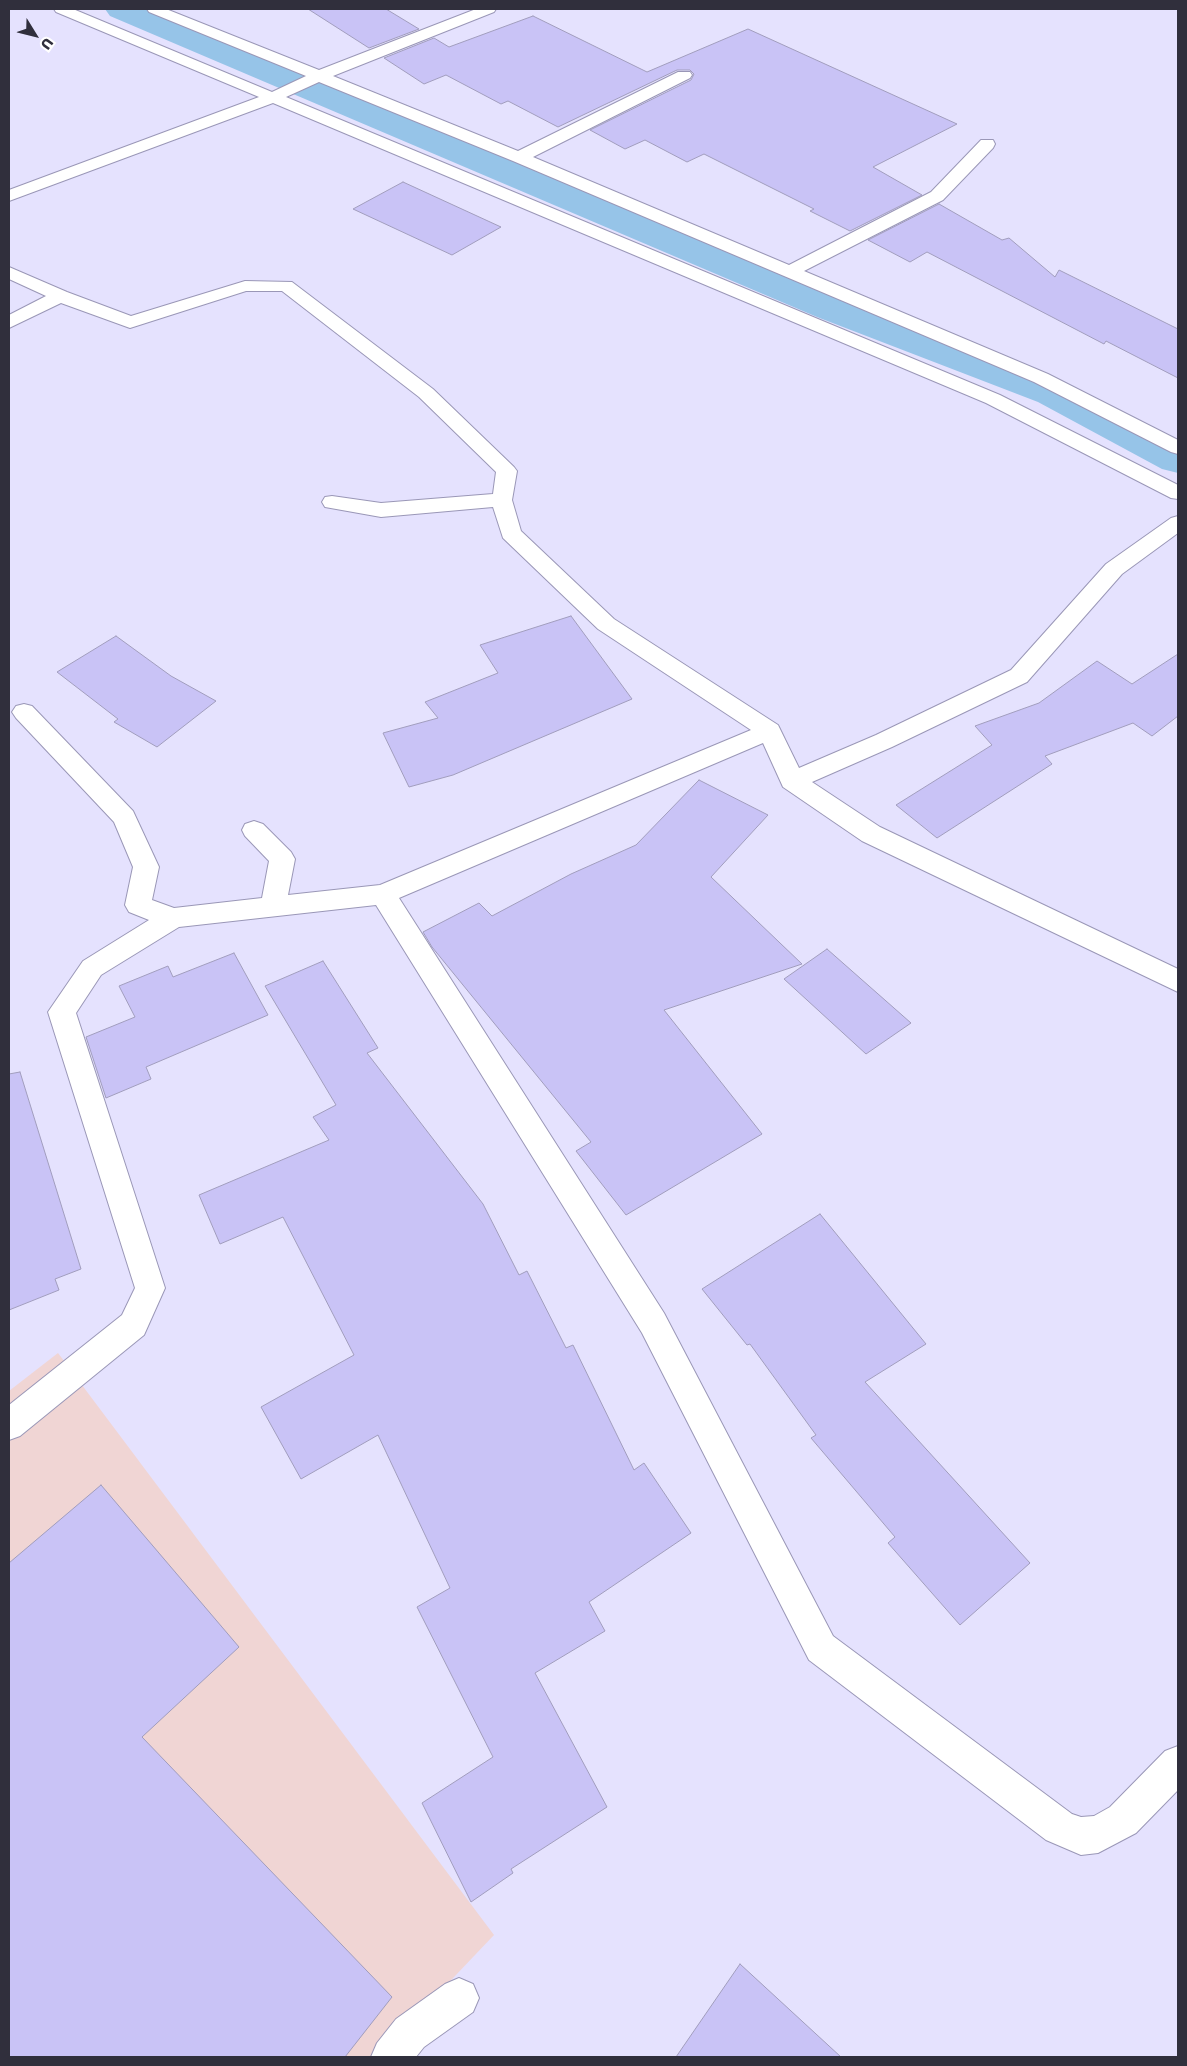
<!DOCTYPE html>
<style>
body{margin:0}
#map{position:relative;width:1187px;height:2066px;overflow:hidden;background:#e5e2fe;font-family:"Golos Text",sans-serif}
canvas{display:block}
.frame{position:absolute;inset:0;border:10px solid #302f3c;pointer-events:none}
.north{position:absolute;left:10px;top:10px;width:50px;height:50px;-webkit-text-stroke:4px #fff;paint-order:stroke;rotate:126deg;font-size:14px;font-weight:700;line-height:20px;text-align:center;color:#302f3c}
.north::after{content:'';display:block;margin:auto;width:18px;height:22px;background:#302f3c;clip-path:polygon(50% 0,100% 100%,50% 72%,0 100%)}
</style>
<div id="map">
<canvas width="1187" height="2066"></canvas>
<div class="frame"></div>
<div class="north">U</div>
</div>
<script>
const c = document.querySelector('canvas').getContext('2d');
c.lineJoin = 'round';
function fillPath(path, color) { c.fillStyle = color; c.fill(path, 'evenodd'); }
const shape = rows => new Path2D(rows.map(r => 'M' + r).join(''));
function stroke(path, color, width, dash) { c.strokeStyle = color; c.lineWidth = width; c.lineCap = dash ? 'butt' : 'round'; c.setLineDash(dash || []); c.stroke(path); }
const industrial = shape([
 [58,1353,494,1935,378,2057,9,2056,9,1391]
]);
const canal = shape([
 [105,9,148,9,845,299,1068,384,1178,442,1178,473,1162,469,1038,402,817,317,110,16,105,9]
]);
const building = shape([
 [308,9,386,9,419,29,369,48,308,9],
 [533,16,647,72,748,29,957,124,873,167,922,195,850,231,810,211,814,209,704,154,687,162,645,140,625,149,590,130,691,80,694,74,690,70,677,70,558,127,508,101,501,104,446,75,424,84,384,58,434,38,449,47,533,16],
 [403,182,501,227,452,255,353,209,403,182],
 [939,204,1002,240,1009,238,1055,277,1059,270,1178,329,1178,378,1106,341,1104,344,927,252,910,262,868,240,939,204],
 [571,616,632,699,453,775,409,787,383,733,438,718,425,702,498,673,480,645,571,616],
 [116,636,171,676,216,701,157,747,114,722,118,719,57,672,116,636],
 [1178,654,1178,716,1152,736,1133,723,1045,756,1052,764,937,838,896,805,992,745,975,726,1039,703,1097,661,1132,684,1178,654],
 [699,780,768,815,711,877,802,964,664,1010,762,1134,626,1215,576,1151,591,1142,432,947,423,932,479,903,492,916,571,874,636,845,699,780],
 [827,949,911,1023,866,1054,784,979,827,949],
 [234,953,268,1015,146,1067,151,1079,106,1098,86,1037,135,1017,119,986,168,966,173,977,234,953],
 [323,961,378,1048,367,1053,483,1204,519,1275,527,1271,566,1348,573,1345,634,1470,644,1463,691,1533,589,1602,605,1631,535,1673,607,1807,511,1869,513,1873,471,1902,422,1803,493,1757,417,1607,450,1588,378,1435,301,1479,261,1407,354,1355,283,1217,220,1244,199,1195,329,1140,313,1117,336,1105,265,986,323,961],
 [20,1072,81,1269,55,1279,59,1290,9,1310,9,1074,20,1072],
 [820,1214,926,1344,865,1382,1030,1563,960,1625,888,1543,895,1537,811,1438,816,1435,750,1344,747,1345,702,1289,820,1214],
 [101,1485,239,1647,142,1737,392,1997,345,2057,9,2057,9,1563,101,1485],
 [740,1964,841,2057,676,2057,740,1964]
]);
const minor = shape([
 [54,9,73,9,272,92,306,76,149,12,147,9,166,9,319,70,476,9,496,9,494,12,333,76,518,151,678,72,690,72,692,75,690,78,533,157,789,265,931,192,981,140,993,140,995,144,993,148,943,200,804,271,1048,374,1178,440,1178,454,1171,452,1034,382,513,161,319,82,286,97,1000,395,1178,485,1178,499,1171,498,986,403,273,103,9,201,9,190,259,97,56,12,54,9],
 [9,267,67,292,131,316,245,281,292,282,433,389,514,467,517,471,512,500,521,531,614,619,778,725,799,768,876,735,1011,670,1106,564,1171,518,1178,516,1178,533,1122,574,1027,682,892,747,812,782,880,827,1178,969,1178,992,862,841,783,787,763,743,399,898,664,1313,833,1636,1072,1814,1081,1817,1094,1816,1110,1807,1165,1751,1178,1746,1178,1790,1136,1833,1098,1853,1081,1855,1046,1840,809,1660,642,1333,376,905,179,927,101,975,76,1013,165,1288,144,1335,20,1436,9,1440,9,1405,122,1315,135,1288,48,1012,83,961,149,920,129,912,125,905,133,867,114,822,16,718,12,712,16,706,24,704,32,706,133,811,159,867,152,900,174,908,262,898,269,861,245,836,242,830,245,824,254,821,263,824,291,852,295,859,288,895,380,885,751,730,598,629,503,538,493,507,381,517,325,507,322,502,325,497,332,496,381,503,493,494,496,472,419,397,282,291,246,291,130,328,61,303,9,328,9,315,46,296,9,279,9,267],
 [459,1978,473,1984,479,1998,473,2012,424,2047,416,2057,371,2057,377,2043,396,2019,445,1984,459,1978]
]);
fillPath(industrial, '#f0d5d4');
fillPath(canal, '#96c4e8');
fillPath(building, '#c9c3f6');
stroke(building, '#a19dbd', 1);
stroke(minor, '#9a97b7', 2);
fillPath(minor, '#fff');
</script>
